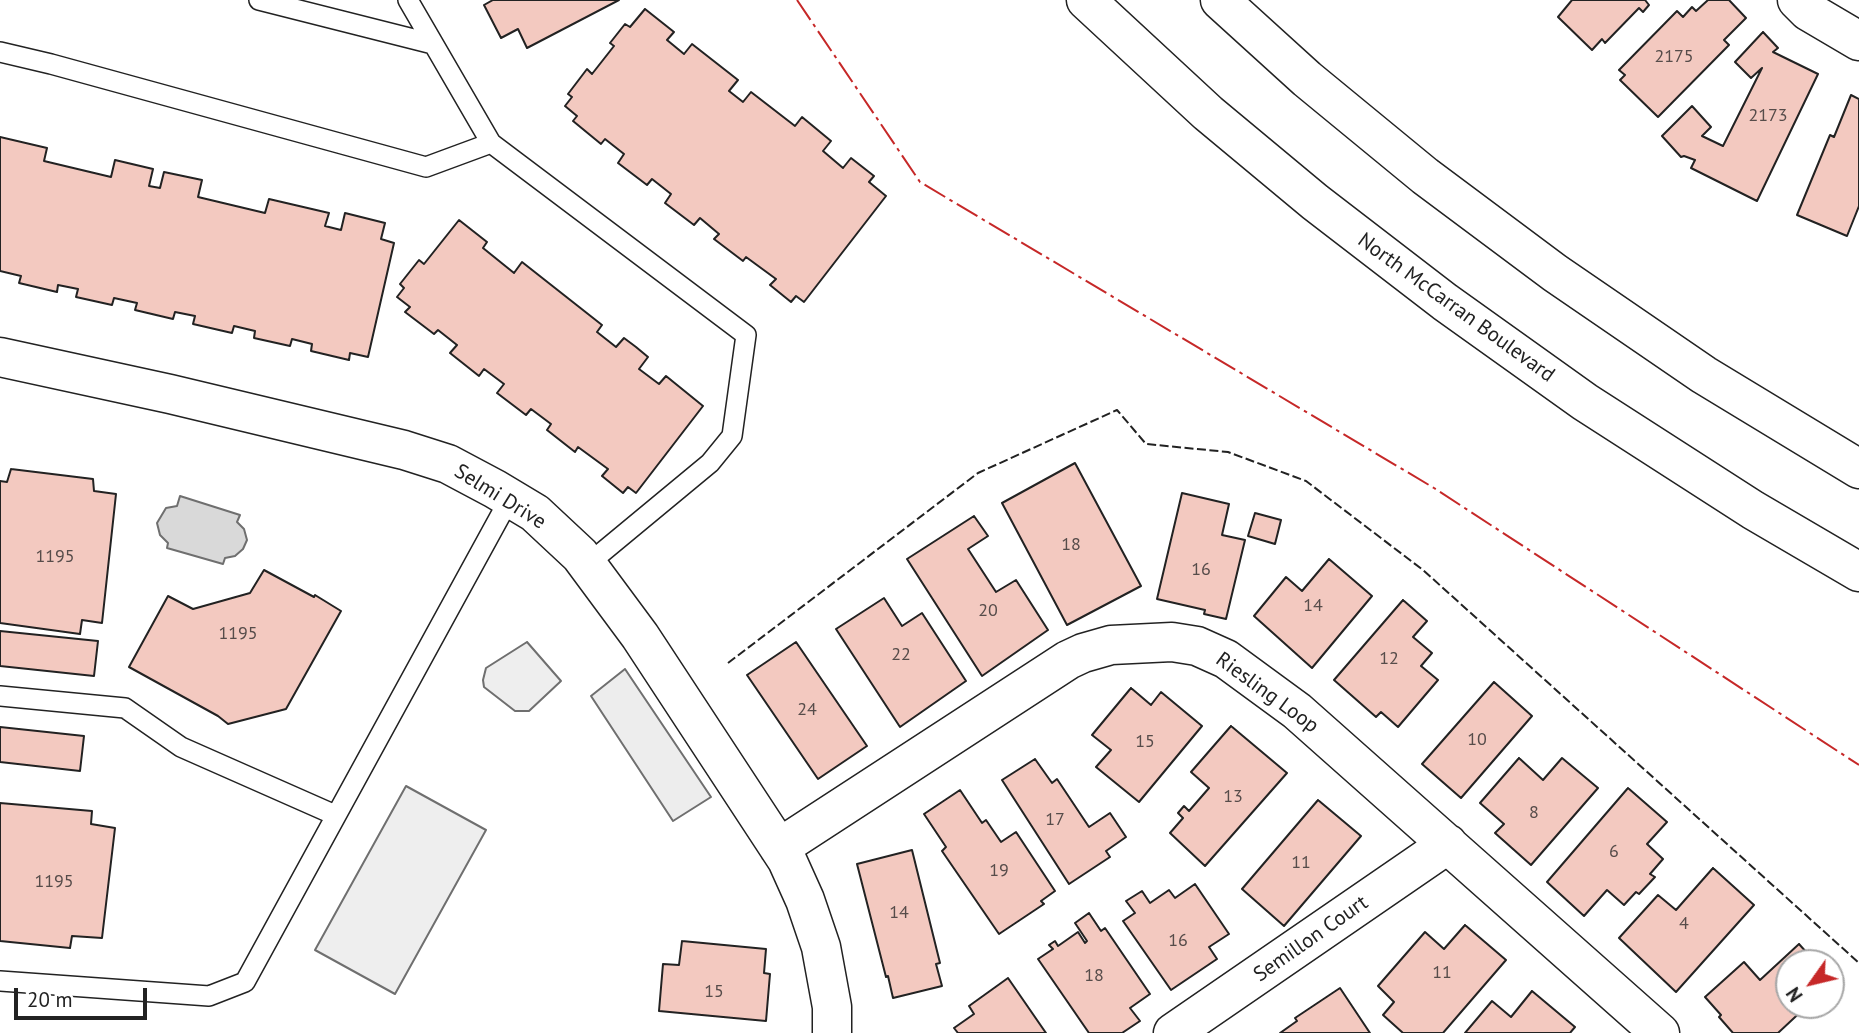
<!DOCTYPE html>
<style>
body{margin:0}
#map{position:relative;width:1859px;height:1033px;overflow:hidden;background:#fff;font-family:"PT Sans",sans-serif}
canvas{display:block}
.north{position:absolute;left:1775px;top:949px;width:70px;height:70px;box-sizing:border-box;background:#fff;border:2px solid #a7a7a7;border-radius:50%;rotate:236deg;font-size:19px;font-weight:700;line-height:28px;text-align:center;color:#222}
.north::after{content:'';display:block;margin:auto;width:24px;height:32px;background:#c62828;clip-path:polygon(50% 0,100% 100%,50% 72%,0 100%)}
.scale{position:absolute;left:14px;top:988px;width:133px;height:32px;box-sizing:border-box;border:4px solid #222;border-top:0;padding-left:9px;font-size:21px;line-height:24px;white-space:nowrap;color:#222;-webkit-text-stroke:5px #fff;paint-order:stroke}
</style>
<div id="map">
<canvas width="1859" height="1033"></canvas>
<div class="north">N</div>
<div class="scale">20 m</div>
</div>
<script>
const c = document.querySelector('canvas').getContext('2d');
c.lineJoin = 'round';
function fillPath(path, color) { c.fillStyle = color; c.fill(path, 'evenodd'); }
const shape = rows => new Path2D(rows.map(r => 'M' + r).join(''));
function stroke(path, color, width, dash) { c.strokeStyle = color; c.lineWidth = width; c.lineCap = dash ? 'butt' : 'round'; c.setLineDash(dash || []); c.stroke(path); }
function drawText(font, color, halo, rows, align = 'center') {
  c.font = font + ' "PT Sans",sans-serif'; c.lineWidth = 5; c.setLineDash([]); c.textBaseline = 'middle'; c.strokeStyle = halo; c.fillStyle = color; for (const [text, x, y, turn = 0] of rows) {
    c.save(); c.translate(x, y); c.rotate((+turn || 0) * Math.PI / 180); c.textAlign = isNaN(turn) ? turn : align; if (halo) c.strokeText(text, 0, 0); c.fillText(text, 0, 0); c.restore();
  }
}
const green = shape([
 [527,642,561,681,529,711,515,711,484,687,483,680,486,668,527,642],
 [406,786,486,830,395,994,315,950,406,786]
]);
const parking = shape([
 [625,669,711,797,673,821,591,696,625,669]
]);
const water = shape([
 [180,496,240,515,237,522,244,529,247,540,243,549,235,556,225,558,223,564,167,548,168,543,160,535,157,523,166,508,177,506,180,496]
]);
const building = shape([
 [493,0,619,0,527,48,518,29,501,38,484,5,493,0],
 [1572,0,1645,0,1649,5,1643,12,1639,8,1605,43,1602,39,1592,50,1558,17,1572,0],
 [1708,0,1729,0,1746,18,1724,40,1729,45,1658,117,1620,80,1625,75,1619,70,1677,11,1683,17,1692,7,1696,11,1708,0],
 [645,9,674,32,667,40,684,54,692,44,738,80,729,91,743,102,751,92,795,126,802,117,831,141,823,151,843,168,851,158,874,176,869,182,886,196,804,302,796,296,791,302,770,285,776,279,746,257,743,261,714,239,719,234,700,218,694,225,665,203,671,194,652,179,647,185,618,163,624,154,605,139,601,144,573,121,577,116,565,106,572,97,568,94,587,69,592,74,614,46,610,43,625,24,630,27,645,9],
 [1763,32,1778,48,1773,52,1818,74,1757,201,1691,168,1695,160,1684,156,1681,157,1662,136,1692,106,1711,127,1702,136,1723,146,1762,68,1751,78,1735,62,1763,32],
 [1851,95,1859,99,1859,206,1847,236,1797,215,1830,135,1834,137,1851,95],
 [0,137,47,148,44,161,111,177,115,160,153,169,149,186,160,188,164,172,202,180,198,197,265,213,269,199,329,213,325,226,341,230,345,213,385,223,381,239,394,243,368,357,350,353,349,360,311,351,312,344,292,339,290,346,254,338,255,331,234,326,232,333,193,324,195,316,175,312,173,319,135,310,137,303,114,298,112,305,76,297,78,289,58,285,57,292,19,283,21,276,0,271,0,137],
 [459,220,487,242,483,248,514,273,522,262,602,325,597,332,616,347,624,338,636,347,648,357,639,369,659,384,666,376,703,406,636,493,628,487,623,493,602,476,608,469,578,447,575,452,547,430,551,424,531,409,526,415,497,393,504,384,484,369,479,376,450,353,457,345,438,330,434,334,405,312,410,307,397,297,404,288,400,284,419,260,424,264,459,220],
 [1075,463,1141,586,1067,625,1002,503,1075,463],
 [11,469,93,479,94,491,116,494,102,623,82,620,80,634,0,623,0,481,7,482,11,469],
 [1182,493,1229,504,1222,535,1245,540,1226,619,1204,614,1205,610,1157,599,1182,493],
 [1255,513,1281,520,1275,544,1248,536,1255,513],
 [974,516,988,536,968,549,996,592,1016,580,1048,630,982,676,907,559,974,516],
 [1329,559,1372,596,1312,668,1254,616,1286,577,1302,591,1329,559],
 [264,570,314,597,315,595,341,611,286,709,228,724,218,716,129,667,168,596,193,609,250,593,264,570],
 [884,598,902,626,922,613,966,681,900,727,836,629,884,598],
 [1403,600,1427,621,1413,637,1432,653,1421,666,1438,680,1398,727,1381,712,1376,717,1334,680,1403,600],
 [0,631,98,641,94,676,0,666,0,631],
 [796,642,867,746,818,779,747,675,796,642],
 [1494,682,1532,716,1461,798,1422,764,1494,682],
 [1131,688,1151,705,1161,692,1202,726,1139,802,1096,767,1111,750,1092,735,1131,688],
 [1231,726,1287,773,1205,866,1170,833,1183,818,1178,813,1184,806,1189,811,1209,788,1191,772,1231,726],
 [0,727,84,736,80,771,0,762,0,727],
 [1519,758,1543,780,1562,758,1598,788,1531,865,1495,833,1504,824,1480,803,1519,758],
 [1035,759,1052,783,1057,779,1089,827,1110,813,1126,837,1106,851,1110,857,1069,884,1002,780,1035,759],
 [1628,788,1667,822,1647,844,1663,859,1650,874,1655,877,1639,894,1636,892,1624,905,1607,890,1584,916,1547,882,1628,788],
 [960,790,982,823,986,820,1001,842,1016,832,1055,891,1041,901,1044,904,999,934,942,851,946,847,924,814,960,790],
 [1318,800,1361,836,1284,926,1242,889,1318,800],
 [0,803,92,811,91,824,115,828,102,938,72,936,70,948,0,941,0,803],
 [912,850,940,963,936,964,942,986,893,998,888,976,886,977,857,864,912,850],
 [1713,868,1754,905,1676,992,1619,938,1658,895,1676,910,1713,868],
 [1195,884,1229,934,1209,947,1217,959,1171,990,1123,921,1135,913,1126,901,1142,891,1150,903,1169,890,1175,898,1195,884],
 [1089,913,1101,931,1105,928,1150,994,1130,1008,1140,1021,1122,1033,1089,1033,1038,959,1053,949,1049,945,1055,941,1058,946,1078,932,1085,943,1087,941,1075,923,1089,913],
 [1465,925,1506,960,1443,1033,1403,1033,1383,1015,1394,1002,1378,986,1425,932,1444,949,1465,925],
 [682,941,766,949,764,973,770,974,766,1021,659,1011,663,964,679,965,682,941],
 [1799,944,1816,963,1789,963,1789,1005,1808,1005,1778,1033,1733,1033,1719,1017,1721,1015,1705,997,1744,962,1760,980,1799,944],
 [1008,978,1046,1033,958,1033,954,1028,974,1014,969,1006,1008,978],
 [1340,988,1370,1033,1280,1033,1297,1021,1295,1018,1340,988],
 [1532,991,1575,1027,1570,1033,1465,1033,1492,1001,1511,1017,1532,991]
]);
const service = shape([
 [259,0,433,44],
 [408,0,491,143],
 [0,52,51,64,426,167,491,143,746,335,732,436,710,463,588,564],
 [0,696,125,708,181,747,335,815],
 [0,981,209,996,245,982,510,498]
]);
const minor = shape([
 [1797,0,1808,11,1859,41],
 [0,357,170,394,404,450,448,464,495,489,535,513,580,555,640,636,787,860,805,900,821,947,832,1007,832,1033],
 [779,848,1068,660,1083,653,1111,645,1172,642,1197,646,1226,659,1297,711,1660,1033],
 [1173,1033,1448,844]
]);
const primary = shape([
 [1086,0,1208,113,1315,202,1445,302,1585,402,1753,510,1859,572],
 [1220,0,1307,79,1425,176,1555,273,1704,375,1859,469]
]);
const fence = shape([
 [728,663,978,473,1117,410,1146,444,1228,452,1306,481,1423,570,1859,963]
]);
const power = shape([
 [797,0,920,182,1434,488,1859,765]
]);
const numberNames = [
 ["2175",1674,57],
 ["2173",1768,116],
 ["18",1071,545],
 ["1195",55,557],
 ["16",1201,570],
 ["14",1313,606],
 ["20",988,611],
 ["1195",238,634],
 ["22",901,655],
 ["12",1389,659],
 ["24",807,710],
 ["10",1477,740],
 ["15",1145,742],
 ["13",1233,797],
 ["8",1534,813],
 ["17",1055,820],
 ["6",1614,852],
 ["11",1301,863],
 ["19",999,871],
 ["1195",54,882],
 ["14",899,913],
 ["4",1684,924],
 ["16",1178,941],
 ["11",1442,973],
 ["18",1094,976],
 ["15",714,992]
];
const streetNames = [
 ["North McCarran Boulevard",1456,308,36],
 ["Selmi Drive",500,497,32],
 ["Riesling Loop",1267,693,36],
 ["Semillon Court",1311,939,-35]
];
fillPath(green, '#eee');
stroke(green, '#6f6f6f', 2);
fillPath(parking, '#ededed');
stroke(parking, '#6f6f6f', 2);
fillPath(water, '#d9d9d9');
stroke(water, '#6f6f6f', 2);
fillPath(building, '#f3c9c0');
stroke(building, '#222', 2);
stroke(service, '#222', 22);
stroke(minor, '#222', 41);
stroke(primary, '#222', 41);
stroke(service, '#fff', 19);
stroke(minor, '#fff', 38);
stroke(primary, '#fff', 38);
stroke(fence, '#222', 2, [9, 3.5]);
stroke(power, '#c62828', 2, [24, 5, 3.5, 5]);
drawText('18px', '#564c4a', null, numberNames);
drawText('21px', '#222', '#fff', streetNames);
</script>
